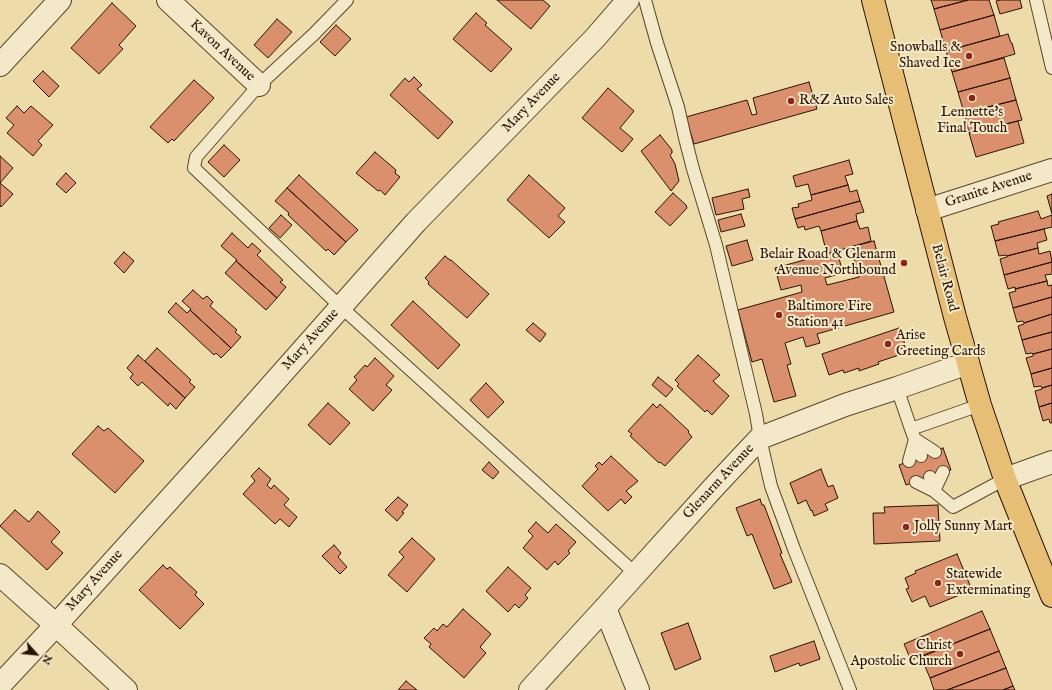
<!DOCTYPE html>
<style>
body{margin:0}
#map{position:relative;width:1052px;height:690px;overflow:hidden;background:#eddcaa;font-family:"IM FELL English",serif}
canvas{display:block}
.north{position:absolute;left:16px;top:634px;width:40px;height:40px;-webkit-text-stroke:3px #f3e8c8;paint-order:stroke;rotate:117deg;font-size:11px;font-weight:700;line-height:16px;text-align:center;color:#2a1304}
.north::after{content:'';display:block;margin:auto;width:14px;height:18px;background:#2a1304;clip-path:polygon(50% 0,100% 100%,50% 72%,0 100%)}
</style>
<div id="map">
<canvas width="1052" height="690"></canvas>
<div class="north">N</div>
</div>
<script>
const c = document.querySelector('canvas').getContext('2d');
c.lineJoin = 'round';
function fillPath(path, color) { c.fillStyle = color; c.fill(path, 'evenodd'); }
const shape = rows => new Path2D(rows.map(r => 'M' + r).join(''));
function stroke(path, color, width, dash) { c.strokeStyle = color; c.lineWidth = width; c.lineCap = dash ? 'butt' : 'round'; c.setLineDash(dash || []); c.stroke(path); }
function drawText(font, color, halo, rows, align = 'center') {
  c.font = font + ' "IM FELL English",serif'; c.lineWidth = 4; c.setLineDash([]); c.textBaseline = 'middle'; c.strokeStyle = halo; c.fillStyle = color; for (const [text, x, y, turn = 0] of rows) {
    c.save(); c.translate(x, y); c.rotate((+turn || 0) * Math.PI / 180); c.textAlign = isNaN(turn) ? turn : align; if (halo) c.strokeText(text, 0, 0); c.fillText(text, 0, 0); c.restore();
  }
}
const building = shape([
 [497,0,543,0,550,6,531,29,497,0],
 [931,0,968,0,934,9,931,0],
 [968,0,989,0,994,15,940,30,934,9,968,0],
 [1000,0,1020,0,1022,8,1000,14,996,1,1000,0],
 [112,3,136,26,119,45,123,49,99,74,71,48,112,3],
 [476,13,487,23,485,25,512,49,491,72,453,39,476,13],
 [994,15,1000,36,946,51,940,30,994,15],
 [277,19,292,32,268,58,254,45,277,19],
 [336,25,351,39,335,56,320,42,336,25],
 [1008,34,1011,43,1012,43,1015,54,952,72,946,51,1008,34],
 [1004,58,1010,78,958,92,952,72,1004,58],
 [43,71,59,86,49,97,33,81,43,71],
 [414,77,422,85,417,89,453,122,438,139,390,95,405,78,409,82,414,77],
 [1010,78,1016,100,964,113,958,92,1010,78],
 [194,80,214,98,174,141,172,139,168,143,150,127,194,80],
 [809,82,817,109,694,144,686,117,747,100,752,115,757,114,753,98,809,82],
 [608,88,634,111,620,128,633,139,622,152,582,118,608,88],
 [1016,100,1022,120,969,133,964,113,1016,100],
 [17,106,24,113,31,106,53,125,38,141,42,145,33,156,7,133,14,125,6,118,17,106],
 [1018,121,1024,143,976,157,969,133,1018,121],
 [660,135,672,150,672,153,670,155,675,164,679,181,671,191,641,151,660,135],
 [224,145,240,160,224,177,208,162,224,145],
 [375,152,396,170,395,173,400,177,385,195,380,190,378,191,356,173,375,152],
 [0,156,13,168,0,183,0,156],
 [849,160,853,174,845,176,848,185,811,195,808,184,796,187,793,176,849,160],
 [66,173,76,183,66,193,56,184,66,173],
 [299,175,358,230,346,242,287,188,299,175],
 [529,175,565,208,558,216,565,222,549,238,507,200,529,175],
 [0,183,13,194,1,207,0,206,0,183],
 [848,185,850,192,857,190,860,201,795,219,792,208,799,207,798,204,812,200,811,195,848,185],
 [287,188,346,242,334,255,328,249,326,251,288,215,289,213,275,201,287,188],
 [748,189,750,197,742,199,744,209,716,215,712,198,748,189],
 [673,193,686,205,687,208,670,226,655,212,673,193],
 [1052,194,1052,214,1047,196,1052,194],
 [860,201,864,212,856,214,857,221,821,231,819,226,805,230,804,226,798,228,795,219,860,201],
 [1038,211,1041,219,1052,215,1052,227,995,241,991,226,999,224,998,222,1038,211],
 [741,214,745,226,721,232,718,220,741,214],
 [281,215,292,225,280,238,269,228,281,215],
 [857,221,860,229,868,227,871,241,827,254,821,231,857,221],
 [1044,229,1047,240,1037,243,1038,248,1007,256,1006,255,999,256,995,241,1044,229],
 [232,233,248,248,252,243,261,251,257,255,283,280,280,282,286,287,277,298,236,261,237,260,221,246,232,233],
 [747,240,753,260,732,266,726,246,747,240],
 [874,241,894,312,817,334,820,343,806,347,803,337,785,343,791,364,787,365,796,396,774,402,762,359,752,362,738,310,802,292,801,285,781,290,775,268,837,251,843,273,825,278,827,285,859,277,851,247,874,241],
 [1038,248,1039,254,1050,251,1052,262,1004,275,1000,259,1007,257,1007,256,1038,248],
 [124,252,134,261,124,273,114,263,124,252],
 [445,256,450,260,451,260,489,294,467,318,428,284,429,282,425,278,445,256],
 [236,261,277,298,266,310,225,273,236,261],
 [1052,262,1052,274,1045,275,1047,281,1015,289,1015,287,1008,289,1004,275,1052,262],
 [1047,281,1048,286,1052,285,1052,297,1013,308,1009,293,1016,291,1015,289,1047,281],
 [193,290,203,299,207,296,213,302,210,306,237,330,235,332,241,337,231,348,190,310,191,309,182,301,193,290],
 [1052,297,1052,314,1024,323,1023,321,1017,322,1013,308,1052,297],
 [413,301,460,345,438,369,391,325,413,301],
 [176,303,187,313,190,310,191,311,231,348,221,358,216,353,214,355,168,312,176,303],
 [1052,314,1052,332,1022,340,1018,326,1024,324,1024,323,1052,314],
 [533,323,546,334,540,342,526,330,533,323],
 [899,328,906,347,897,350,899,355,878,362,879,364,859,371,859,368,844,373,843,370,829,375,822,354,899,328],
 [1052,332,1052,349,1033,354,1032,353,1026,354,1022,340,1052,332],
 [157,348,191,380,189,382,195,387,185,398,145,361,157,348],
 [1052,349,1052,368,1031,374,1026,358,1033,356,1033,354,1052,349],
 [138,355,185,398,176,409,170,403,168,406,142,382,138,386,130,378,133,374,127,368,138,355],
 [698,355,720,375,713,381,729,396,712,415,707,410,705,412,677,386,679,384,675,380,698,355],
 [375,358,394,376,386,385,392,390,373,411,349,389,357,380,354,377,365,365,367,367,375,358],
 [1052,368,1052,385,1042,388,1041,386,1034,387,1031,374,1052,368],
 [658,377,673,389,666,397,652,385,658,377],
 [486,383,504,402,488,418,470,400,486,383],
 [1052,385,1052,403,1039,407,1035,391,1042,389,1042,388,1052,385],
 [328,403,350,423,330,445,308,425,328,403],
 [1052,403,1052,423,1050,423,1049,419,1043,421,1039,407,1052,403],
 [653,404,657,408,660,404,689,431,688,432,692,437,665,466,660,462,659,463,630,436,632,434,628,431,653,404],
 [98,426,104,431,108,428,144,461,115,493,72,454,98,426],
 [943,448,951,470,906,485,899,465,943,448],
 [611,456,638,481,626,491,632,497,625,504,621,499,608,511,582,486,598,469,595,466,599,462,602,465,611,456],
 [489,462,499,472,493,479,482,470,489,462],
 [259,468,271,479,267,485,271,489,274,485,289,499,284,505,297,517,289,527,280,519,275,524,243,494,255,481,251,476,259,468],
 [821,469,828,487,833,485,838,498,825,504,828,510,814,516,812,510,811,511,806,500,798,504,790,483,821,469],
 [398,497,408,505,402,512,404,513,397,521,385,510,398,497],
 [760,499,762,505,764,505,782,553,780,554,792,582,774,589,752,534,747,536,736,508,760,499],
 [938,505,940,541,874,544,873,513,885,513,884,507,938,505],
 [15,510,29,522,38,511,60,532,51,542,63,553,47,570,0,526,15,510],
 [536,522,548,533,556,524,576,542,568,551,570,553,558,565,555,561,547,570,523,548,533,536,528,531,536,522],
 [412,538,435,559,407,592,388,575,404,557,399,552,412,538],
 [334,545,341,553,338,557,347,567,340,574,322,556,334,545],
 [957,554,972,590,930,607,925,596,912,602,906,589,909,588,905,578,916,573,915,571,957,554],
 [163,565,167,569,170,567,197,592,195,595,204,604,180,629,139,590,163,565],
 [508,567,531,588,525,595,528,598,519,608,515,604,508,612,486,591,508,567],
 [463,609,491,634,480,647,486,653,464,678,429,647,431,644,424,638,434,628,437,631,443,624,447,627,463,609],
 [982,611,990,629,911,660,904,644,982,611],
 [688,623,701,659,675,670,661,633,688,623],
 [990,629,999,651,930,678,921,657,990,629],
 [814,641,820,659,800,666,799,663,775,672,770,656,814,641],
 [999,651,1006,668,947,690,934,690,930,678,999,651],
 [1006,668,1013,686,1003,690,947,690,1006,668],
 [406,681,417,690,398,690,406,681],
 [1013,686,1015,690,1003,690,1013,686]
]);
const service = shape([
 [347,0,314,34,259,85,196,157,194,168,341,307,636,574],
 [645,0,657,43,678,107,685,138,693,169,716,245,756,414,760,438,771,486,794,549,850,690],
 [1036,0,1052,68],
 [897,388,911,429],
 [921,456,911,429,980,405],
 [909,461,915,439,935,452],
 [930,477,934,491,953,507,1005,479],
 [916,482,934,491,943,472]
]);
const minor = shape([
 [168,0,259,85],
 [927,210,1052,170],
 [1005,479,1052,462],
 [0,575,56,625,126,690],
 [605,608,638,690],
 [0,685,56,625,223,440,416,222,595,38,628,0],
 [530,690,605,608,713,488,760,438,845,405,897,388,968,363]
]);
const tertiary = shape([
 [0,65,60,0]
]);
const primary = shape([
 [873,0,955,317,980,405,1005,479,1052,596]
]);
const markers = [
 [969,56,4,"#8f2418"],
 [972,98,4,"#8f2418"],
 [791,101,4,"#8f2418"],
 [904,263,4,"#8f2418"],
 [779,315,4,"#8f2418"],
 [888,344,4,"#8f2418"],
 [906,527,4,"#8f2418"],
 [938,583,4,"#8f2418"],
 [960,654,4,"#8f2418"]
];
const poiNames = [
 ["Snowballs &",961,48,"right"],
 ["Shaved Ice",961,64,"right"],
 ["R&Z Auto Sales",799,101],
 ["Lennette's",972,113,"center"],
 ["Final Touch",972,129,"center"],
 ["Belair Road & Glenarm",896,255,"right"],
 ["Avenue Northbound",896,271,"right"],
 ["Baltimore Fire",787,307],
 ["Station 41",787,323],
 ["Arise",896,336],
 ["Greeting Cards",896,352],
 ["Jolly Sunny Mart",914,527],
 ["Statewide",946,575],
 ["Exterminating",946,591],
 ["Christ",952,646,"right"],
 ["Apostolic Church",952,662,"right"]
];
const streetNames = [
 ["Kavon Avenue",222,51,43],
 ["Mary Avenue",532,103,-46],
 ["Granite Avenue",989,190,-18],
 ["Belair Road",944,278,75],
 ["Mary Avenue",311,340,-48],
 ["Glenarm Avenue",719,482,-47],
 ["Mary Avenue",95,581,-48]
];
fillPath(building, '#db906d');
stroke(building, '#2a1304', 1);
stroke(service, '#5b452e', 14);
stroke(minor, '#5b452e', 24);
stroke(tertiary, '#5b452e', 24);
stroke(primary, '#2a1304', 24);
stroke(service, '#f3e8c8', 12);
stroke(minor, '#f3e8c8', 22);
stroke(tertiary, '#f3e8c8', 22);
stroke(primary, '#e6be75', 22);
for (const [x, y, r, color] of markers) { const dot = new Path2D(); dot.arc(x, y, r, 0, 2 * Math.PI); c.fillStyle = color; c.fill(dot); stroke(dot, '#f3e8c8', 1.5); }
drawText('14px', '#2a1304', '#f3e8c8', poiNames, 'left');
drawText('14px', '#2a1304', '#f3e8c8', streetNames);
</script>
